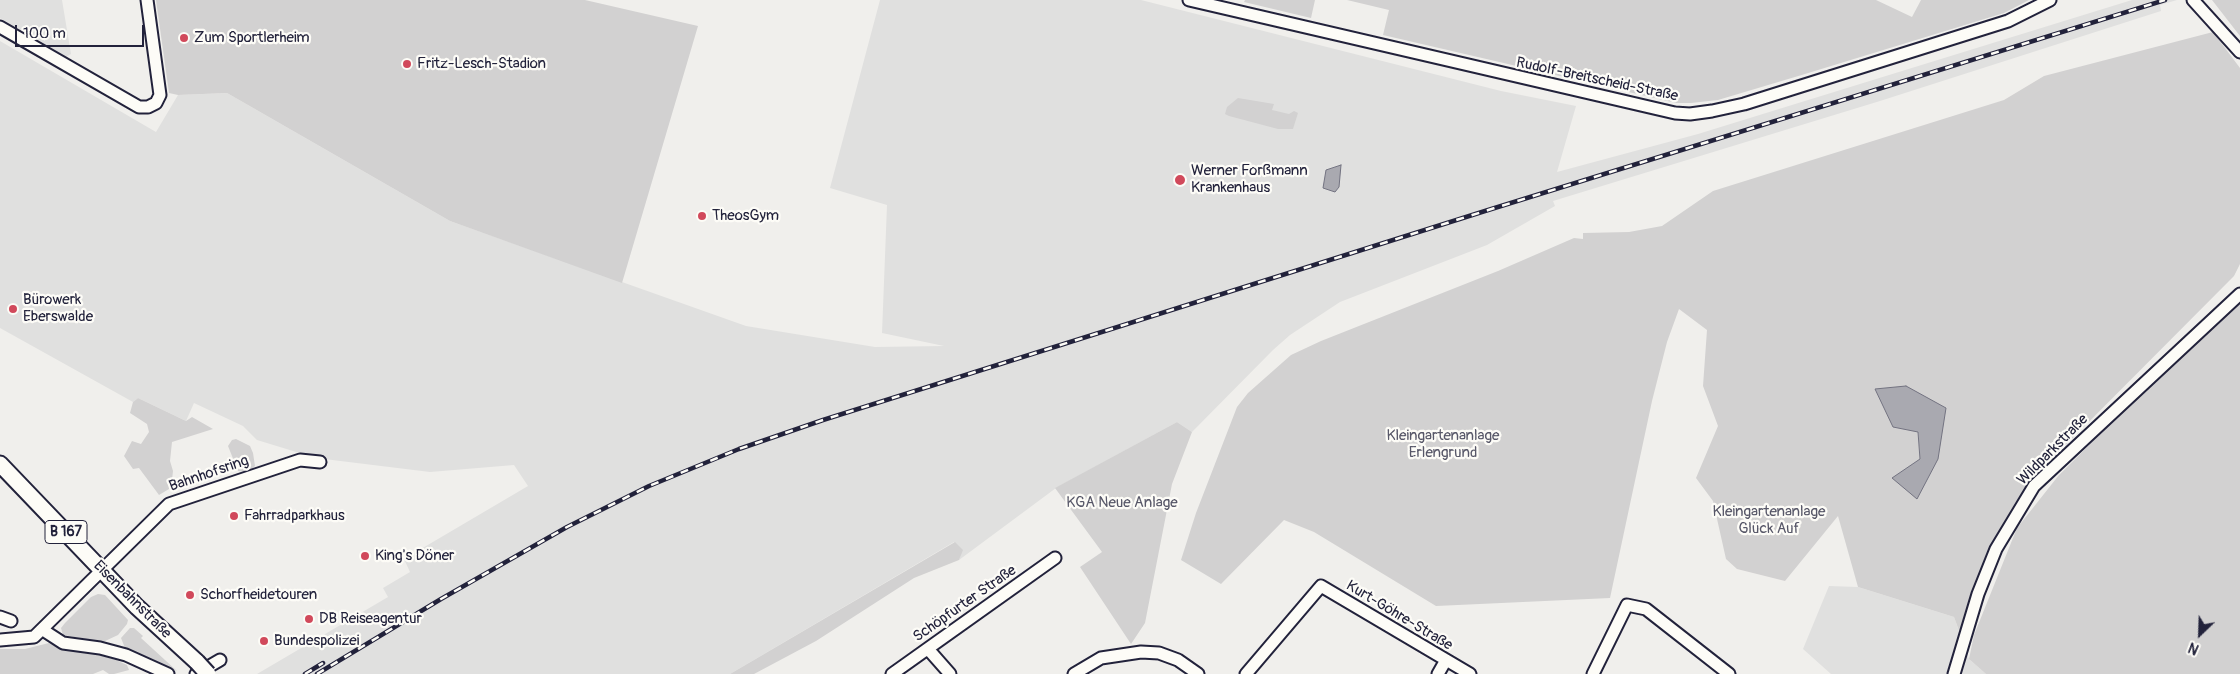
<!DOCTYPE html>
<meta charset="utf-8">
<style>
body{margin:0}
#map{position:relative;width:2240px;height:674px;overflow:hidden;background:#f0efec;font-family:Pangolin,sans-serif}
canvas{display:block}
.north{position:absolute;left:2175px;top:609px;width:50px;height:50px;-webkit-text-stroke:4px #fdfcf7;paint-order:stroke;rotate:204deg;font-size:14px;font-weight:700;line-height:20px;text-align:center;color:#22223b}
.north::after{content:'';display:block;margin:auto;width:18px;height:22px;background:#22223b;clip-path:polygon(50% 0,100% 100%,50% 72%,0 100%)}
.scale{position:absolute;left:15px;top:25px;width:129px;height:22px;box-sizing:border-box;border:2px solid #22223b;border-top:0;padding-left:6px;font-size:15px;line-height:18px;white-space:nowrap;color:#22223b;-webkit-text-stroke:4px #fdfcf7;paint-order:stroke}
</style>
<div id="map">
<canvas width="2240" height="674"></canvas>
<div class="north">N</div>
<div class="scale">100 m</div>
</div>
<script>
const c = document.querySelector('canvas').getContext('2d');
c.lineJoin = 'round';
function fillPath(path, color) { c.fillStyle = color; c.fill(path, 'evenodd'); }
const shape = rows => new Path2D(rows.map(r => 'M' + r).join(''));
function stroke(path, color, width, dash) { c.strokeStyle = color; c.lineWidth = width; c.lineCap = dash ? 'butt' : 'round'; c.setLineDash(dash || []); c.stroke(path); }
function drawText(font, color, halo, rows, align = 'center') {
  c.font = font + ' Pangolin,sans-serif'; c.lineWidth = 4.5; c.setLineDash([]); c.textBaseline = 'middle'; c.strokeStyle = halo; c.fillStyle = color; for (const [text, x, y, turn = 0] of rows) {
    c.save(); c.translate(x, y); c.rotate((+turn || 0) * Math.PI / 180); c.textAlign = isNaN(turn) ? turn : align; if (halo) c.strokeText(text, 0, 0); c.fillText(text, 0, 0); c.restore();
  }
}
const built = shape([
 [0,0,62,0,71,54,66,57,0,18],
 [880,0,1141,0,1501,91,1576,106,1557,172,1698,134,2132,0,2177,0,2160,5,2161,11,1880,101,1553,201,1555,206,1487,245,1340,302,1290,335,1273,350,1192,432,1177,422,1056,488,959,560,962,550,954,542,730,674,257,674,388,597,383,588,410,572,404,559,528,486,514,465,430,472,316,458,257,440,243,426,194,403,186,421,138,398,133,402,0,328,0,41,156,132,178,95,227,93,450,221,746,326,875,347,944,346,882,333,887,205,830,188],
 [1829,586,1858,587,1954,617,1969,659,1986,674,1831,674,1803,649]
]);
const green = shape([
 [156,0,585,0,698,26,622,283,450,221,227,93,178,95,169,93],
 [1245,0,1315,0,1311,18,1244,2],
 [1347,0,1876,0,1912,17,1921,0,2029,0,2004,13,1805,74,1718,100,1691,103,1676,103,1383,35,1389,10],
 [2212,0,2240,0,2240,36],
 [2213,32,2240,68,2240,264,2234,276,2031,480,2015,503,1992,545,1971,593,1961,636,1954,617,1858,587,1838,516,1785,581,1737,569,1726,559,1713,501,1696,478,1718,426,1703,386,1707,330,1679,309,1667,342,1652,401,1610,598,1436,606,1314,532,1284,520,1221,584,1181,560,1196,513,1237,407,1248,393,1291,355,1321,341,1498,271,1574,238,1583,239,1583,233,1629,232,1662,226,1713,191,2004,100,2044,76],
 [1918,432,1938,459,1920,459],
 [1238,98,1274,104,1272,110,1289,114,1294,111,1298,113,1293,129,1278,129,1229,116,1225,114,1227,107],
 [2240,298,2240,674,1986,674,1969,659,1974,635,2017,528,2059,475,2181,354],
 [138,398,186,421,192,417,213,429,172,442,170,461,173,471,172,480,169,489,159,495,139,468,133,469,124,456,132,441,141,444,149,432,147,424,130,413,133,402],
 [1177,422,1192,432,1172,484,1145,623,1131,644,1080,567,1102,552,1055,488],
 [236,439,250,446,253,453,255,466,248,472,238,471,228,446,232,440],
 [955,542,963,550,959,560,914,578,816,641,754,674,730,674],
 [98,594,105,595,128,620,127,624,118,635,103,642,63,635,61,628,65,623,91,597],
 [130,628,134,628,143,636,141,638,177,671,125,648,121,638],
 [49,643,63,650,89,652,116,660,127,665,129,670,114,674,109,674,103,670,93,674,0,674,0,649,25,649]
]);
const water = shape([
 [1341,165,1339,187,1335,192,1323,188,1326,170,1341,165],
 [1906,386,1946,408,1938,459,1917,499,1892,478,1920,459,1918,432,1893,427,1875,389,1906,386]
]);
const minor = shape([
 [1189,0,1675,113,1690,114,1712,111,1744,104,2008,21,2050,0],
 [2193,0,2240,52],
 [0,27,139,107,148,107,156,103,160,95,147,0],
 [0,617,11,621],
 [43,630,63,643,100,648,126,655,168,674],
 [0,640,34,637,169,504,300,460,320,462],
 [928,649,950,674],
 [196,674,220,660],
 [892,674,1055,558],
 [1074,674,1101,658,1141,652,1159,653,1178,660,1198,674],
 [1246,674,1321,586,1470,674],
 [1438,674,1446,660],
 [1593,674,1627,605,1646,609,1729,674],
 [1954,674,1978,594,1996,549,2034,486,2240,294]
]);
const major = shape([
 [0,464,137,607,197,662]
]);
const rail = shape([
 [305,674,323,663],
 [317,674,441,599,567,527,649,486,739,449,823,420,1485,211,2165,0]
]);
const majorBridge = shape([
 [197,662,208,674]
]);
const markers = [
 [184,38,5,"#d1495b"],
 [407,64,5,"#d1495b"],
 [1180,180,6,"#d1495b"],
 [702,216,5,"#d1495b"],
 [13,309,5,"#d1495b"],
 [234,516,5,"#d1495b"],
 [365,556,5,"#d1495b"],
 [190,595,5,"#d1495b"],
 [309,619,5,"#d1495b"],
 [264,641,5,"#d1495b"]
];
const shields = [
 [66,532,42]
];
const shieldNames = [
 ["B 167",66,532]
];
const poiNames = [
 ["Zum Sportlerheim",194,38],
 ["Fritz-Lesch-Stadion",417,64],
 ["Werner Forßmann",1191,171],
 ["Krankenhaus",1191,188],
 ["TheosGym",712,216],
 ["Bürowerk",23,300],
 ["Eberswalde",23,317],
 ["Fahrradparkhaus",244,516],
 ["King's Döner",375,556],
 ["Schorfheidetouren",200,595],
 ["DB Reiseagentur",319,619],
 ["Bundespolizei",274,641]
];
const streetNames = [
 ["Rudolf-Breitscheid-Straße",1597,80,12],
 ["Wildparkstraße",2053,450,-45],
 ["Bahnhofsring",209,474,-19],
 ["Eisenbahnstraße",132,600,45],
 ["Schöpfurter Straße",965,604,-35],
 ["Kurt-Göhre-Straße",1399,616,31]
];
const parkNames = [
 ["Kleingartenanlage",1443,436],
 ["Erlengrund",1443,453],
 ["KGA Neue Anlage",1122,503],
 ["Kleingartenanlage",1769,512],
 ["Glück Auf",1769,529]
];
fillPath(built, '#e0e0df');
fillPath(green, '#d2d1d1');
fillPath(water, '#a9a9b0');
stroke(water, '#737381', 1);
stroke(minor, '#22223b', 15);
stroke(major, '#22223b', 19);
stroke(minor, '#fdfcf7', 11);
stroke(major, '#fdfcf7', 15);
stroke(rail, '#22223b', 4.5);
stroke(rail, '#fdfcf7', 2.5, [8]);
stroke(majorBridge, '#22223b', 19, []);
stroke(majorBridge, '#fdfcf7', 15);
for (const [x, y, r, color] of markers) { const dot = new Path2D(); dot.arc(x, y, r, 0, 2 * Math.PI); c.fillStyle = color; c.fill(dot); stroke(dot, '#fdfcf7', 2); }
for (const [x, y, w] of shields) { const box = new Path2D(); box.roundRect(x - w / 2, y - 11.5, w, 23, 4); c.fillStyle = '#fdfcf7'; c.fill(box); stroke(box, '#22223b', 1); }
drawText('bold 14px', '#22223b', null, shieldNames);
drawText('15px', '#22223b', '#fdfcf7', poiNames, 'left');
drawText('15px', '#22223b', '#fdfcf7', streetNames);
drawText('15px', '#575768', '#fdfcf7', parkNames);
</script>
